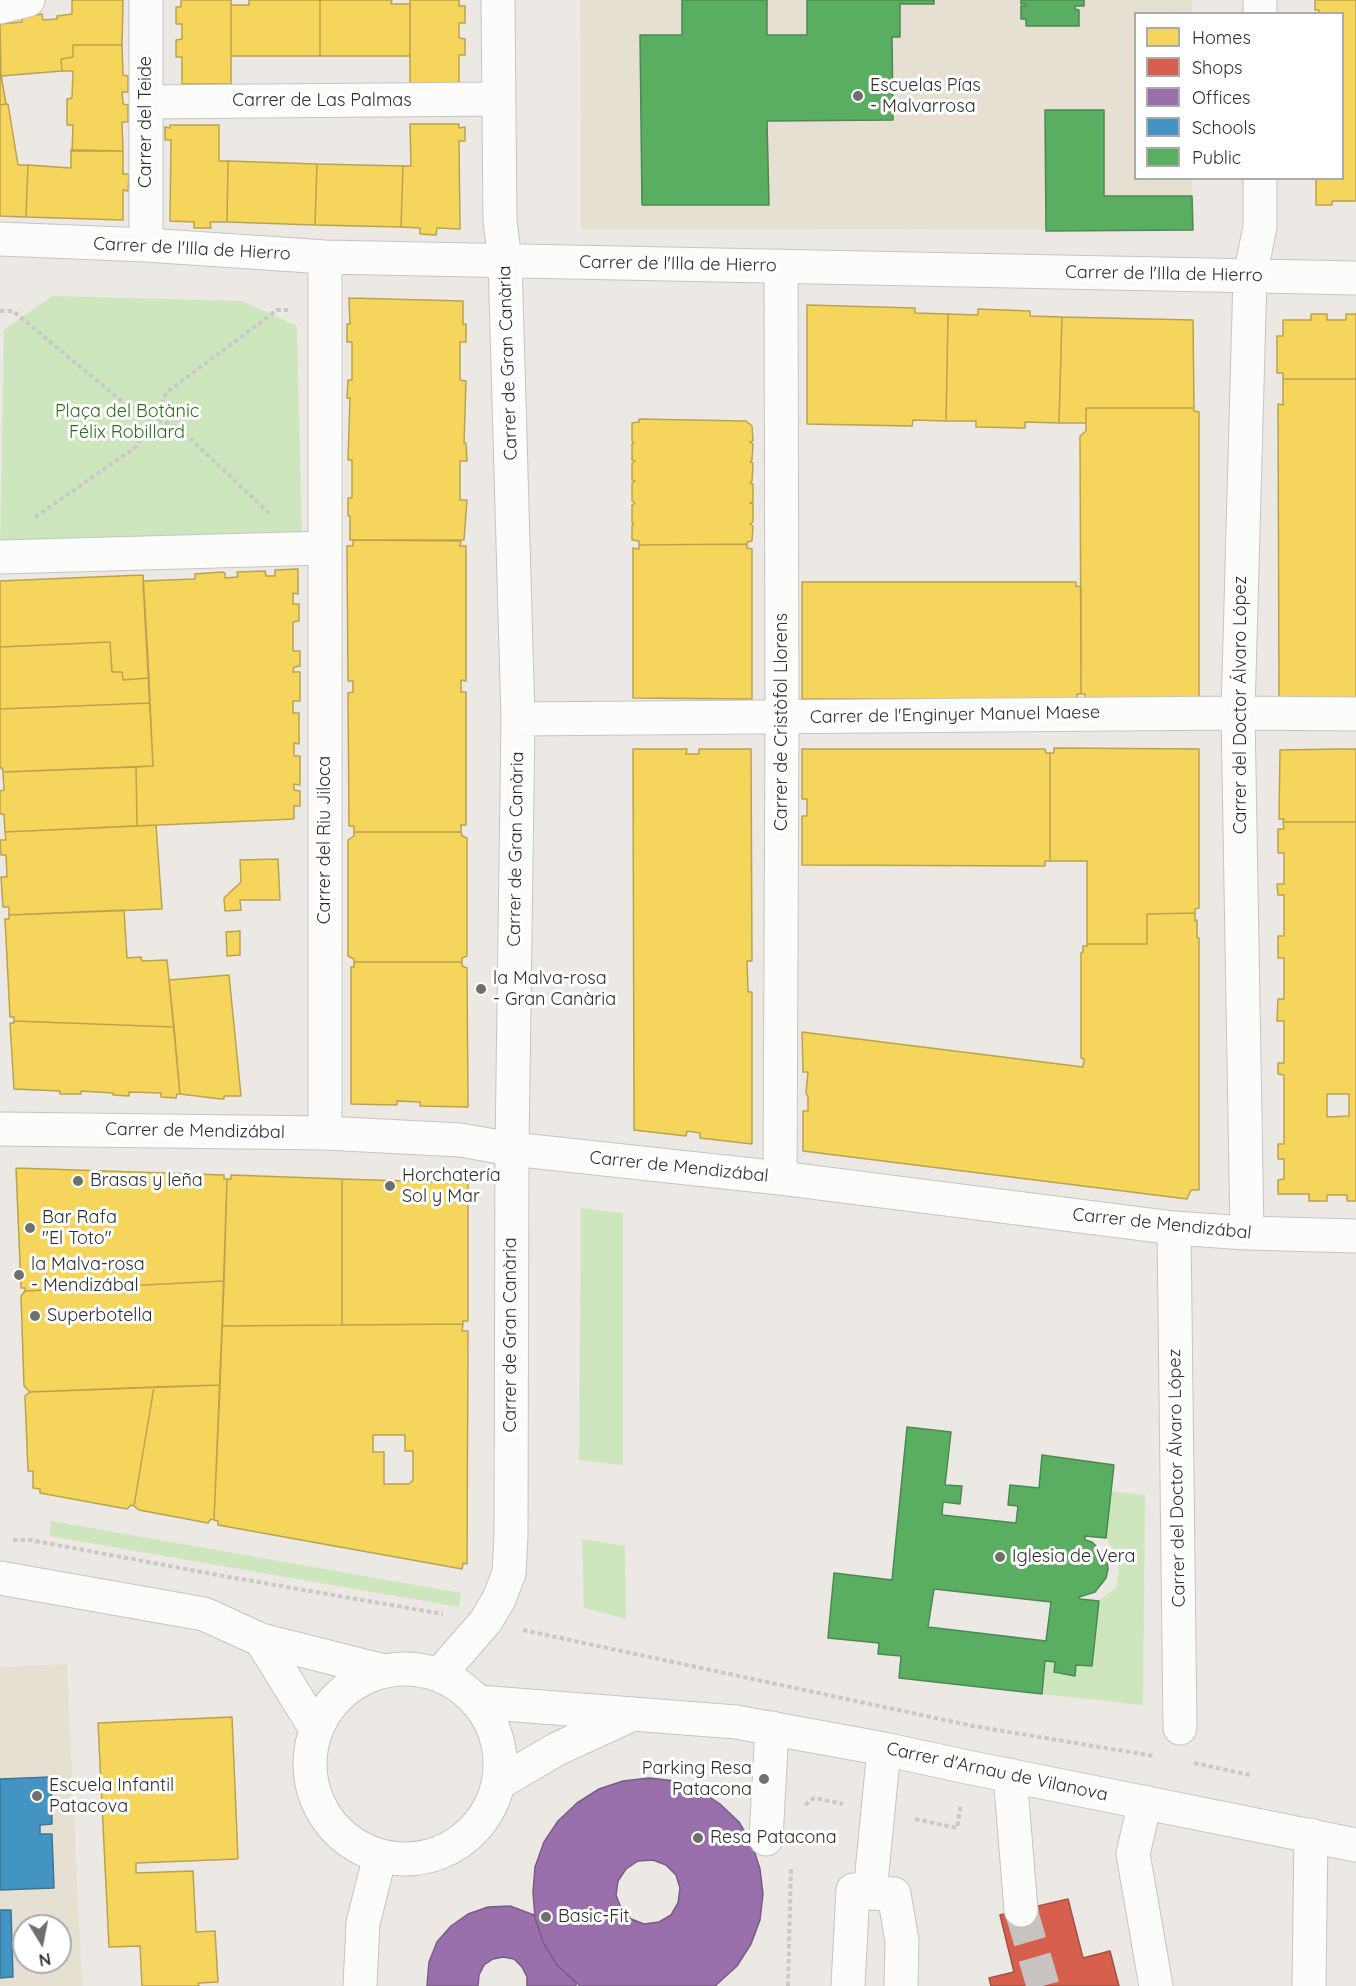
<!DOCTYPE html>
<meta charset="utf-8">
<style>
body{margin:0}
#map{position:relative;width:1356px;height:1986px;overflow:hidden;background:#ece8e4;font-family:Quicksand,sans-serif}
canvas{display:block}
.legend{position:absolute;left:1134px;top:12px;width:210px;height:168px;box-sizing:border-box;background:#fff;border:2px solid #ababab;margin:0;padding:8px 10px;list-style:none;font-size:18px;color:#2e2e2e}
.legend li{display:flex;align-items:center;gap:12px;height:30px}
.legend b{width:30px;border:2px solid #ababab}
.north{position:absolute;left:12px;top:1914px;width:60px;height:60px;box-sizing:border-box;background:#fff;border:2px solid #ababab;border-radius:50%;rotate:170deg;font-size:16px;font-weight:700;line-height:24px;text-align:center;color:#2e2e2e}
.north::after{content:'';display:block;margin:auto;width:21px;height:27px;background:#706f6e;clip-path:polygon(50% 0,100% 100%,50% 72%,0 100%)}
</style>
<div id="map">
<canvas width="1356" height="1986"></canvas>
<ul class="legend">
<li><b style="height:16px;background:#f6d55c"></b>Homes</li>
<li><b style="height:16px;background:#d6604d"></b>Shops</li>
<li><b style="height:16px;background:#9970ab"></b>Offices</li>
<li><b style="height:16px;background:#4393c3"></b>Schools</li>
<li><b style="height:16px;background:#5aae61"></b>Public</li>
</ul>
<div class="north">N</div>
</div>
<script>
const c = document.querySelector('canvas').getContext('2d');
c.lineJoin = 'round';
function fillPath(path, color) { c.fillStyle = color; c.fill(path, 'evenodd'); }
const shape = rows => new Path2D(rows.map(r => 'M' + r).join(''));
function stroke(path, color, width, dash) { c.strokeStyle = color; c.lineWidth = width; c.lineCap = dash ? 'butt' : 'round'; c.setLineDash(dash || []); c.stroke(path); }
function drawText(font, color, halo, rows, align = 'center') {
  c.font = font + ' Quicksand,sans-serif'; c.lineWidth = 6; c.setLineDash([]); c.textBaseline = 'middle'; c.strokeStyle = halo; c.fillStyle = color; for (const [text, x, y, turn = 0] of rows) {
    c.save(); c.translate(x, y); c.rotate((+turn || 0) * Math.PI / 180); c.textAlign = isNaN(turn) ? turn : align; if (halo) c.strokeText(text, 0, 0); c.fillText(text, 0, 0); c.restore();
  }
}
const education = shape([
 [580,0,1192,0,1192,13,1136,14,1136,178,1192,179,1193,230,581,229],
 [67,1664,82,1986,0,1986,0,1667],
 [24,1926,60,1926,60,1962,24,1962]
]);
const green = shape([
 [52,296,242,301,297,326,302,543,0,550,4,330],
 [581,1208,623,1213,623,1465,579,1460],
 [1111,1491,1145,1495,1143,1705,1042,1694,1045,1661,1055,1662,1054,1673,1074,1675,1076,1665,1092,1666,1099,1601,1116,1587,1119,1571,1116,1555,1106,1538],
 [51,1521,461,1593,459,1607,49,1536],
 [582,1539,625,1546,626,1619,584,1608]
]);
const homes = shape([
 [72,0,123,0,122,45,73,45,73,57,61,59,62,71,1,76,0,24,22,22,22,17,42,14,43,20,57,19,57,16,72,14,72,0],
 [181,0,231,0,231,84,182,84,182,57,176,57,176,40,182,39,182,24,176,24,176,7,181,7,181,0],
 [249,0,320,0,320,56,231,56,231,5,249,5,249,0],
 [320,0,392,0,391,4,410,4,410,56,320,56,320,0],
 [410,0,459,0,459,6,465,6,465,23,459,23,459,38,465,39,465,55,459,55,459,83,410,83,410,0],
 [1315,0,1356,0,1356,201,1332,201,1332,205,1316,205,1316,179,1342,178,1342,14,1319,14,1319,10,1315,10,1315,0],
 [73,45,122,45,123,75,128,76,128,92,122,92,123,104,128,105,128,122,122,122,123,151,72,151,73,125,67,125,67,99,72,98,73,71,62,71,61,59,73,57,73,45],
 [0,69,6,104,0,105,0,69],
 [8,104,18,165,28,165,26,217,0,216,0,105,8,104],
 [410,124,459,124,459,128,465,127,465,141,459,141,460,229,437,228,436,235,420,234,420,228,401,227,403,166,411,166,410,124],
 [170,125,219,125,219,161,228,161,227,222,210,222,211,228,194,228,194,222,170,221,171,140,165,140,165,127,170,128,170,125],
 [71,150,123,151,123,174,129,174,128,191,123,190,123,220,26,217,28,165,71,168,71,150],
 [228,161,317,164,315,225,227,222,228,161],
 [317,164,403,166,401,227,315,225,317,164],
 [349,298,463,301,463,324,466,324,466,342,460,342,460,380,466,381,464,443,466,443,467,461,460,461,460,500,467,500,464,540,350,540,350,516,348,516,348,498,352,498,352,460,348,460,350,398,347,398,348,380,352,380,352,342,347,342,347,324,350,324,349,298],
 [807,305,915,308,915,313,948,314,946,421,913,420,912,426,807,424,807,305],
 [978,309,1030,311,1030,316,1062,317,1059,423,1025,422,1025,428,976,427,976,421,946,421,948,314,978,315,978,309],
 [1311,314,1327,314,1327,320,1346,320,1346,314,1356,314,1356,379,1283,379,1283,373,1277,373,1277,336,1283,336,1283,320,1311,320,1311,314],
 [1062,317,1193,320,1194,408,1086,408,1086,423,1059,423,1062,317],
 [1283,379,1356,379,1356,698,1279,699,1278,404,1283,405,1283,379],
 [1086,408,1194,408,1194,411,1199,412,1199,699,1085,699,1085,694,1081,694,1080,436,1086,431,1086,408],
 [639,419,746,421,752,426,753,441,750,442,753,444,752,460,750,462,753,463,752,481,750,483,753,484,753,502,750,503,753,504,753,522,750,524,753,526,752,541,747,542,747,544,639,545,639,541,632,540,632,525,634,524,632,522,632,505,635,503,632,501,632,483,635,481,632,480,632,463,635,461,632,460,632,444,634,443,632,441,632,423,639,422,639,419],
 [353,540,461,541,460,546,466,546,466,681,461,680,461,692,466,692,466,825,461,825,461,832,354,832,354,826,349,826,348,693,353,692,353,681,348,681,347,546,353,546,353,540],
 [747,544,747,548,752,549,752,699,633,698,633,548,639,549,639,545,747,544],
 [298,569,298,594,293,593,293,604,299,604,299,621,293,622,293,651,300,651,300,666,294,667,293,672,300,672,300,701,293,701,293,713,299,713,299,744,294,743,294,756,300,756,300,785,294,784,294,790,300,791,300,806,294,806,294,819,137,826,136,767,153,766,143,581,195,579,195,574,222,572,225,573,225,578,238,577,237,572,265,571,266,576,275,576,275,570,298,569],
 [143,575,149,678,123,680,122,672,112,672,110,642,0,647,0,581,143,575],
 [802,582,1076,582,1076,586,1081,587,1081,694,1077,694,1077,699,802,699,802,582],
 [110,642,112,672,122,672,123,680,149,678,150,703,0,709,0,647,110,642],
 [150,703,153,766,3,772,2,768,0,768,0,709,150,703],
 [1054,748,1199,749,1199,908,1195,909,1195,913,1147,914,1147,944,1087,944,1087,861,1050,861,1050,753,1054,753,1054,748],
 [633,749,687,749,686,754,699,754,699,749,751,749,752,961,747,961,748,992,752,992,752,1144,700,1138,700,1133,687,1131,686,1136,634,1130,633,749],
 [802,749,1045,749,1046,753,1050,753,1050,861,1045,861,1045,866,802,865,802,816,807,816,807,799,802,799,802,749],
 [1340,749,1356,749,1356,822,1283,822,1284,819,1279,819,1280,750,1340,749],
 [136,767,137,826,5,832,4,814,0,814,0,791,4,790,3,772,136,767],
 [1283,822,1356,822,1356,1201,1347,1201,1347,1195,1327,1195,1327,1201,1309,1201,1309,1194,1278,1194,1278,1180,1284,1179,1284,1159,1278,1159,1278,1144,1284,1144,1284,1075,1278,1074,1278,1063,1284,1063,1284,1021,1277,1021,1278,999,1284,999,1284,958,1278,958,1278,936,1284,936,1284,895,1278,895,1277,884,1284,884,1284,853,1278,853,1278,829,1284,829,1283,822],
 [1327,1094,1349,1094,1349,1116,1327,1117,1327,1094],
 [156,825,162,909,9,915,9,907,3,907,1,877,7,877,6,855,1,855,0,840,6,840,5,832,156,825],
 [354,832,461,832,462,836,467,838,467,956,462,958,462,962,354,962,354,959,348,956,348,840,354,836,354,832],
 [278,859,280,900,240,900,241,910,225,911,224,898,241,882,240,860,278,859],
 [124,910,127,958,141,957,142,961,167,960,174,1027,14,1021,14,1017,10,1017,5,919,9,919,9,915,124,910],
 [1195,913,1195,921,1197,920,1197,938,1199,938,1199,1190,1191,1190,1187,1199,803,1151,803,1111,808,1111,808,1097,806,1093,808,1072,803,1072,802,1032,1083,1067,1084,1059,1081,1058,1081,953,1083,952,1083,946,1087,946,1087,944,1147,944,1147,914,1195,913],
 [240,931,240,955,227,956,226,932,240,931],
 [354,962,462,962,462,966,467,968,468,1107,420,1106,420,1102,397,1101,397,1105,351,1104,351,967,354,967,354,962],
 [229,975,241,1096,224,1096,224,1099,221,1099,180,1094,169,980,229,975],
 [14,1021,174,1027,180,1094,177,1094,176,1098,161,1097,161,1093,129,1092,129,1096,113,1095,113,1093,81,1091,81,1094,60,1094,60,1091,14,1089,10,1023,14,1023,14,1021],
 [16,1168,224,1175,224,1179,227,1179,224,1281,25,1291,25,1288,21,1288,16,1168],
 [231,1175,342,1179,342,1325,222,1326,227,1179,231,1179,231,1175],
 [342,1179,468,1183,468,1321,463,1321,463,1324,342,1325,342,1179],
 [224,1281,220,1385,30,1392,24,1386,21,1296,25,1291,224,1281],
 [463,1324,462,1331,468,1331,467,1564,463,1563,462,1569,218,1525,218,1521,214,1520,222,1326,463,1324],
 [373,1435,405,1435,405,1451,413,1451,413,1480,409,1484,384,1484,384,1452,373,1452,373,1435],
 [220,1385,214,1520,211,1519,208,1523,139,1510,134,1506,154,1387,220,1385],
 [154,1387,134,1506,131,1505,127,1509,40,1493,40,1489,33,1488,33,1471,28,1471,25,1396,30,1392,154,1387],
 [232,1717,238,1859,136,1863,136,1873,193,1871,196,1932,215,1931,218,1982,198,1983,199,1986,142,1986,140,1946,109,1947,98,1723,232,1717]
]);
const shops = shape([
 [1068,1899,1083,1958,1110,1951,1119,1986,991,1986,989,1978,1014,1972,1000,1915,1068,1899]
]);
const offices = shape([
 [649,1778,675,1781,699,1790,720,1804,739,1822,752,1844,760,1869,763,1894,760,1920,751,1944,737,1966,715,1986,580,1986,557,1965,543,1942,535,1918,533,1892,535,1867,544,1842,558,1821,577,1803,599,1789,623,1781,649,1778],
 [653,1860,666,1865,676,1875,680,1888,678,1903,671,1915,659,1922,644,1924,631,1919,621,1908,616,1895,618,1881,626,1869,638,1861,653,1860],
 [510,1906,534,1915,543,1942,557,1965,576,1983,576,1986,527,1986,527,1977,522,1967,514,1959,503,1957,493,1959,484,1965,479,1975,478,1986,427,1986,429,1962,437,1942,451,1926,468,1914,488,1907,510,1906]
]);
const schools = shape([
 [51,1777,52,1824,40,1825,40,1834,52,1834,54,1888,0,1890,0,1779,51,1777],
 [0,1910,11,1910,13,1977,0,1978,0,1910]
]);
const public = shape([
 [682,0,767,0,767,35,807,35,807,0,934,0,934,4,900,4,900,37,892,37,893,120,767,121,769,205,642,205,640,35,682,35,682,0],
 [1021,0,1084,0,1084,6,1075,6,1075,9,1079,10,1079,26,1026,26,1026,19,1021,19,1021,6,1026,6,1026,4,1021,4,1021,0],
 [1045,110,1104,110,1104,196,1192,196,1193,230,1046,231,1045,110],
 [907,1427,951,1432,945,1485,962,1486,960,1504,943,1502,942,1515,1016,1523,1018,1506,1008,1505,1010,1485,1039,1488,1042,1455,1114,1465,1106,1538,1085,1536,1085,1540,1092,1542,1103,1553,1107,1561,1108,1569,1106,1578,1095,1592,1079,1597,1080,1599,1099,1601,1092,1666,1076,1665,1075,1676,1054,1672,1055,1662,1045,1661,1042,1694,899,1678,901,1656,878,1654,879,1643,828,1638,834,1573,892,1580,907,1427],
 [934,1589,1051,1602,1046,1641,928,1627,934,1589]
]);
const minorTunnel = shape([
 [1021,1910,1043,1986]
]);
const path = shape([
 [0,311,13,311,125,404,180,429,269,513],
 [35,517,136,447,167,392,277,310,288,310],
 [13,1540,30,1540,223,1576,443,1614],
 [523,1630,973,1726,1154,1756],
 [1194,1763,1250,1775],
 [805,1805,814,1798,843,1804],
 [915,1819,957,1828,961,1804],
 [788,1986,791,1866]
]);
const minor = shape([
 [1260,0,1260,14],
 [0,7,28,0],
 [146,102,498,99],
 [0,239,146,245,325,257,1356,278],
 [146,245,146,0],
 [325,257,325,1133],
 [0,557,325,548],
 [518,719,1238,713,1356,714],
 [0,1129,325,1133,460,1140,512,1149,780,1178,1174,1228,1247,1233,1356,1236],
 [780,1178,782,717,781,266],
 [1174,1228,1180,1728],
 [1247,1233,1238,713,1250,276,1260,227,1260,178],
 [0,1578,204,1614,261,1640,384,1671],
 [261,1640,316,1729],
 '310 1764a95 95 0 1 1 190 0a95 95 0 1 1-190 0Z',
 [439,1675,486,1621,499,1599,509,1573,511,1536,512,1149,518,719,505,260,500,221,498,0],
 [478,1702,736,1722,884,1749,967,1767,1356,1845],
 [1010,1775,1021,1910],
 [499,1783,557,1749,633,1714],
 [1145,1802,1133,1854,1156,1986],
 [766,1839,772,1728],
 [870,1893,894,1894,902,1941,901,1986],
 [360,1986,363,1923,380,1856],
 [848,1986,853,1890,870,1893,884,1749],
 [1309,1986,1311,1835]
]);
const markers = [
 [858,96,6,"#706f6e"],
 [481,989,6,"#706f6e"],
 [78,1181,6,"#706f6e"],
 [390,1186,6,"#706f6e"],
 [30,1228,6,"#706f6e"],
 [19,1275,6,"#706f6e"],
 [35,1316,6,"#706f6e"],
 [1000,1557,6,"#706f6e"],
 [764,1779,6,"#706f6e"],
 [37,1796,6,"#706f6e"],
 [698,1838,6,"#706f6e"],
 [546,1917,6,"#706f6e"]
];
const poiNames = [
 ["Escuelas Pías",870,86],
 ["- Malvarrosa",870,107],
 ["la Malva-rosa",493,979],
 ["- Gran Canària",493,1000],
 ["Horchatería",402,1176],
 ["Sol y Mar",402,1197],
 ["Brasas y leña",90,1181],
 ["Bar Rafa",42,1218],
 ["\"El Toto\"",42,1239],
 ["la Malva-rosa",31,1265],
 ["- Mendizábal",31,1286],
 ["Superbotella",47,1316],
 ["Iglesia de Vera",1012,1557],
 ["Parking Resa",752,1769,"right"],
 ["Patacona",752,1790,"right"],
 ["Escuela Infantil",49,1786],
 ["Patacova",49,1807],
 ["Resa Patacona",710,1838],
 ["Basic-Fit",558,1917]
];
const streetNames = [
 ["Carrer de Las Palmas",322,101],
 ["Carrer del Teide",146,122,-90],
 ["Carrer de l'Illa de Hierro",192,249,3],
 ["Carrer de l'Illa de Hierro",678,264,1],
 ["Carrer de l'Illa de Hierro",1164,274,1],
 ["Carrer de Gran Canària",508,363,-92],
 ["Carrer del Doctor Álvaro López",1241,705,-90],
 ["Carrer de l'Enginyer Manuel Maese",955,715,-1],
 ["Carrer de Cristòfol Llorens",782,722,-90],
 ["Carrer del Riu Jiloca",325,840,-90],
 ["Carrer de Gran Canària",516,849,-89],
 ["Carrer de Mendizábal",195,1131,1],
 ["Carrer de Mendizábal",679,1167,6],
 ["Carrer de Mendizábal",1162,1224,6],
 ["Carrer de Gran Canària",511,1335,-90],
 ["Carrer del Doctor Álvaro López",1177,1478,-91],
 ["Carrer d'Arnau de Vilanova",997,1772,12]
];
const parkNames = [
 ["Plaça del Botànic",127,412],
 ["Félix Robillard",127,433]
];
fillPath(education, '#e6e0d3');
fillPath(green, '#cee6be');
fillPath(homes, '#f6d55c');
stroke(homes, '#baa34e', 1.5);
fillPath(shops, '#d6604d');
stroke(shops, '#a45144', 1.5);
fillPath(offices, '#9970ab');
stroke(offices, '#795c86', 1.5);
fillPath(schools, '#4393c3');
stroke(schools, '#3d7596', 1.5);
fillPath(public, '#5aae61');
stroke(public, '#4d8852', 1.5);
stroke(minorTunnel, '#c6c3c0', 33, [33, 16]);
stroke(minor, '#c5c4c5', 35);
stroke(path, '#c9c9c8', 4, [4.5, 3]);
stroke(minor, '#fcfcfb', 33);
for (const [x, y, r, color] of markers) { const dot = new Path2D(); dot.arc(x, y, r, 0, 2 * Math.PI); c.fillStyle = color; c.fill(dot); stroke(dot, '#fff', 2); }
drawText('18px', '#2e2e2e', '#fff', poiNames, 'left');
drawText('18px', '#2e2e2e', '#fff', streetNames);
drawText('18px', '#2c6e1b', '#fff', parkNames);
</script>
